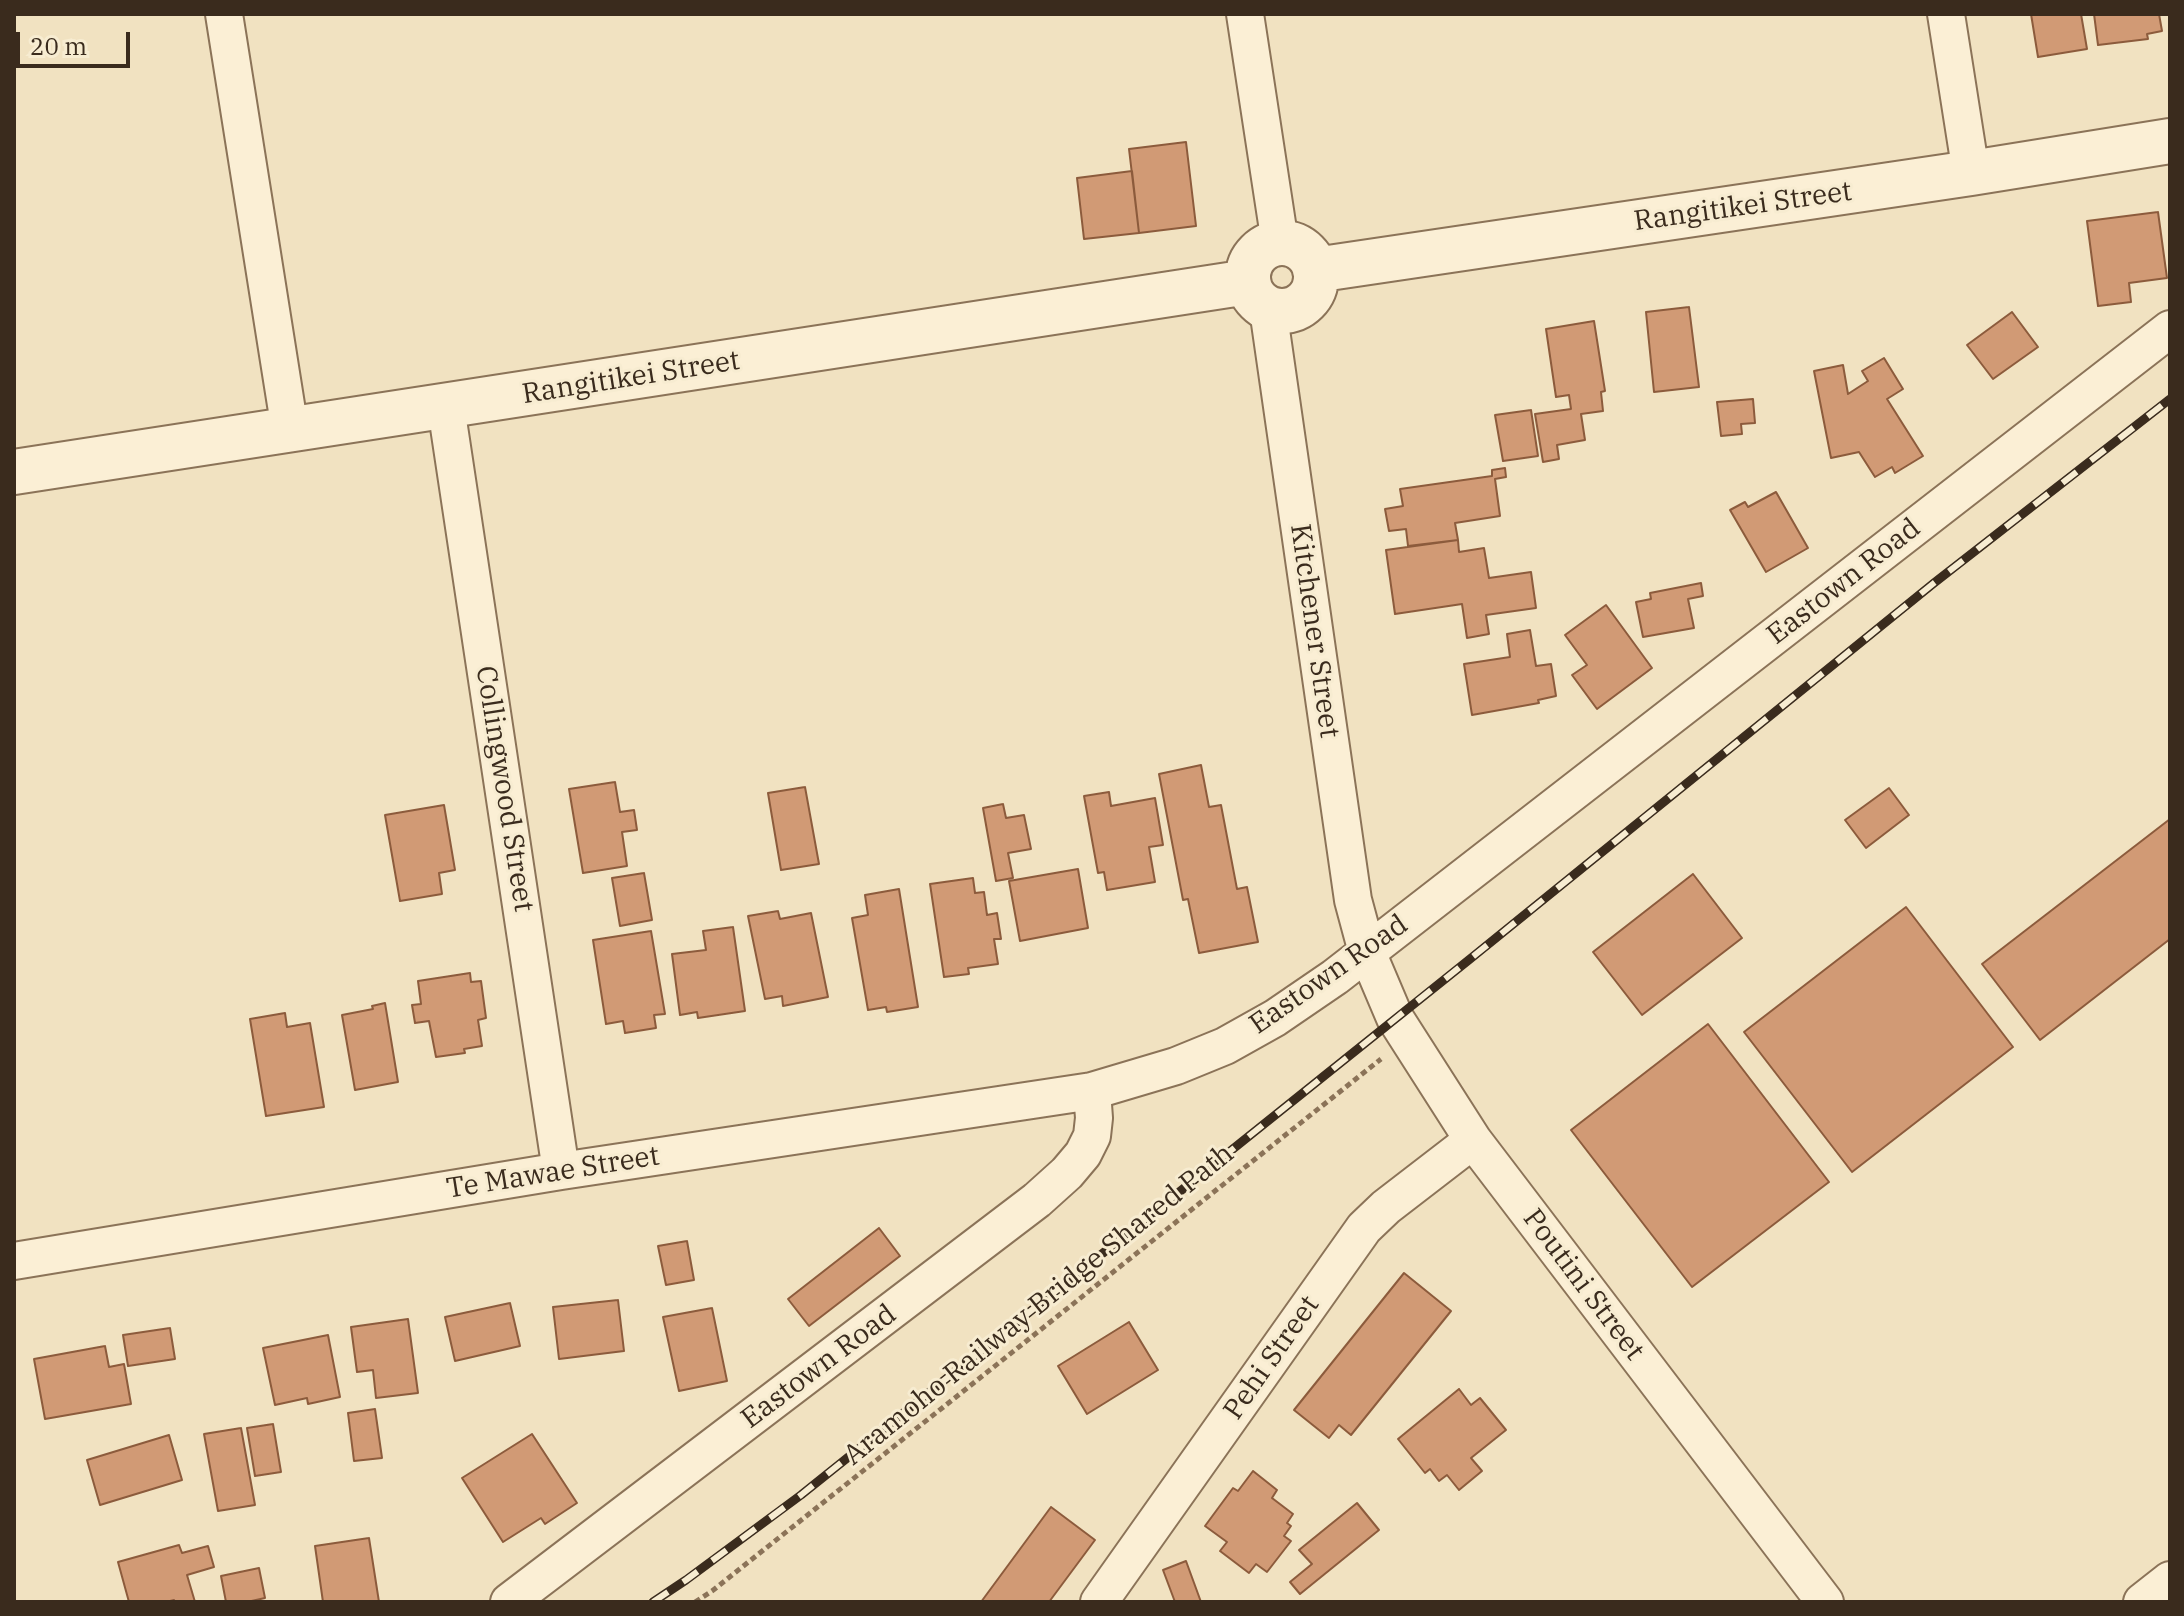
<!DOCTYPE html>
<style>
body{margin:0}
#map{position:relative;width:2184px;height:1616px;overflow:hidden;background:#f1e2c1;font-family:"IBM Plex Serif",serif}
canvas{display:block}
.frame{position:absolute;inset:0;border:16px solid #3a2b1d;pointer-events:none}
.scale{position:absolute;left:16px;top:32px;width:114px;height:36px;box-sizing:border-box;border:4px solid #3a2b1d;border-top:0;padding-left:10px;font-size:24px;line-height:28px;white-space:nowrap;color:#3a2b1d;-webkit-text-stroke:6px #f7ecd1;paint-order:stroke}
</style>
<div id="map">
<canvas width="2184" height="1616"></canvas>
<div class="frame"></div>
<div class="scale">20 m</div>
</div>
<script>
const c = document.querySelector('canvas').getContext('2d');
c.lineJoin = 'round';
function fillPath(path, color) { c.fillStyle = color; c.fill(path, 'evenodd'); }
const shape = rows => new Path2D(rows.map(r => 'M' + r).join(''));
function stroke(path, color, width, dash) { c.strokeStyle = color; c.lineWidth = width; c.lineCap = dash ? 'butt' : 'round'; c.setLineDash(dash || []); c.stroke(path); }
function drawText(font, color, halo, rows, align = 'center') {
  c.font = font + ' "IBM Plex Serif",serif'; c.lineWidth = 6; c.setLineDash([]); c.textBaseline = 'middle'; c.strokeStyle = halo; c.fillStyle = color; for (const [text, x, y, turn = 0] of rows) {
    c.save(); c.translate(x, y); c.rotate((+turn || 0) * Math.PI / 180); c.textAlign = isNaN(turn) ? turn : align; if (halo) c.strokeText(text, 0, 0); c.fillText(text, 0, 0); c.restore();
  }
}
const building = shape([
 [2031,14,2081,14,2087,49,2038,57,2031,14],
 [2094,14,2159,14,2162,31,2147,34,2148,39,2098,45,2094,14],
 [1186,142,1196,226,1139,233,1129,149,1186,142],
 [1132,171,1139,233,1084,239,1077,178,1132,171],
 [2158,212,2167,278,2129,283,2131,302,2098,306,2087,221,2158,212],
 [1689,307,1699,387,1654,392,1646,312,1689,307],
 [2012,312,2038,347,1993,379,1967,345,2012,312],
 [1594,321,1605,391,1601,392,1603,411,1581,414,1585,440,1557,445,1559,459,1543,462,1535,414,1571,409,1569,395,1556,397,1546,329,1594,321],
 [1884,358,1903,389,1887,399,1923,456,1895,473,1892,467,1875,477,1859,452,1831,458,1814,371,1843,365,1848,394,1868,381,1862,371,1884,358],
 [1753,399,1755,423,1741,424,1742,434,1721,436,1717,402,1753,399],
 [1531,410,1538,456,1503,461,1495,415,1531,410],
 [1505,468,1506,477,1495,479,1500,516,1455,523,1458,540,1408,546,1406,529,1389,531,1385,509,1403,506,1400,489,1492,476,1492,470,1505,468],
 [1776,492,1808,548,1766,572,1730,510,1745,502,1748,507,1776,492],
 [1458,540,1459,552,1484,548,1489,578,1531,572,1536,608,1486,615,1489,634,1467,638,1462,604,1395,614,1386,550,1458,540],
 [1701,583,1703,596,1688,599,1694,628,1643,637,1636,602,1651,599,1650,593,1701,583],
 [1606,605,1652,668,1597,709,1572,675,1587,665,1565,635,1606,605],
 [1530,630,1536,666,1551,664,1556,696,1538,700,1539,703,1472,715,1464,664,1510,657,1507,634,1530,630],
 [1201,765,1209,807,1221,805,1237,889,1247,887,1258,942,1199,953,1188,899,1183,900,1159,774,1201,765],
 [615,782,620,812,634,810,637,830,622,832,627,866,583,873,569,789,615,782],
 [805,787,819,864,781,870,768,793,805,787],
 [1889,788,1909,815,1866,848,1845,820,1889,788],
 [1109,792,1111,806,1155,798,1163,845,1149,847,1155,882,1107,890,1104,872,1098,873,1084,796,1109,792],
 [1003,804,1006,818,1024,815,1031,849,1008,853,1013,878,996,881,983,808,1003,804],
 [444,805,455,870,439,873,442,894,400,901,385,815,444,805],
 [2170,819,2170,939,2040,1040,1982,964,2170,819],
 [1078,869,1088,928,1020,941,1009,881,1078,869],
 [644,873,652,920,620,926,612,878,644,873],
 [1693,874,1742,938,1642,1015,1593,952,1693,874],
 [973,878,975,893,984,892,987,915,997,913,1001,939,994,939,998,964,968,968,969,974,944,977,930,884,973,878],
 [899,889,918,1007,887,1012,886,1007,868,1010,852,918,868,915,865,895,899,889],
 [1906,907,2013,1047,1852,1172,1744,1032,1906,907],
 [778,911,780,919,811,913,828,997,783,1006,782,996,765,999,748,916,778,911],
 [733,927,745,1011,698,1018,697,1012,680,1015,672,954,706,950,703,931,733,927],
 [651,931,665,1014,654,1015,656,1028,625,1033,623,1021,606,1024,593,940,651,931],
 [470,973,471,982,481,981,486,1018,478,1020,482,1046,464,1049,465,1053,436,1057,429,1021,415,1023,412,1005,421,1004,418,981,470,973],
 [385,1003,398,1082,355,1090,342,1015,373,1009,372,1006,385,1003],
 [285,1013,287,1027,310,1023,324,1107,266,1116,250,1019,285,1013],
 [1708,1024,1829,1182,1692,1287,1571,1130,1708,1024],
 [879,1228,900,1256,809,1326,788,1299,879,1228],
 [687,1241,694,1280,666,1285,658,1246,687,1241],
 [1404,1273,1451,1311,1351,1435,1339,1425,1329,1438,1294,1410,1404,1273],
 [618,1300,624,1351,559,1359,553,1307,618,1300],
 [510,1303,520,1346,455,1361,445,1317,510,1303],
 [712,1308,727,1381,679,1391,663,1317,712,1308],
 [408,1319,418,1393,376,1398,373,1370,357,1372,351,1327,408,1319],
 [1129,1322,1158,1370,1087,1414,1058,1366,1129,1322],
 [170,1328,175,1359,128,1366,123,1335,170,1328],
 [328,1335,340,1397,308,1404,307,1398,275,1405,263,1348,328,1335],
 [105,1346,109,1367,124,1364,131,1404,45,1419,34,1359,105,1346],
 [1459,1389,1471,1405,1480,1398,1506,1430,1471,1458,1482,1471,1459,1490,1447,1475,1439,1481,1430,1469,1425,1473,1398,1439,1459,1389],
 [375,1409,382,1458,354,1461,348,1413,375,1409],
 [273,1424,281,1472,255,1476,247,1428,273,1424],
 [241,1428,255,1505,218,1511,204,1434,241,1428],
 [532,1434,577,1503,545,1524,541,1518,503,1542,462,1478,532,1434],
 [169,1435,182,1480,100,1505,87,1460,169,1435],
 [1253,1471,1277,1490,1272,1498,1293,1514,1287,1523,1291,1526,1284,1536,1291,1541,1267,1572,1256,1564,1249,1573,1220,1551,1227,1542,1205,1526,1233,1488,1238,1491,1253,1471],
 [1357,1503,1379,1530,1300,1594,1290,1582,1312,1564,1299,1550,1357,1503],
 [1051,1507,1095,1540,1049,1602,981,1602,1051,1507],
 [369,1538,379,1602,323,1602,315,1546,369,1538],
 [179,1545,182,1553,208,1546,214,1567,187,1575,195,1602,175,1602,174,1600,166,1602,129,1602,118,1562,179,1545],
 [1186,1561,1201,1602,1175,1602,1163,1570,1186,1561],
 [259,1568,265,1598,247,1602,226,1602,221,1576,259,1568]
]);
const path = shape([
 [695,1602,712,1591,1381,1059]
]);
const minor = shape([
 [224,14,290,430],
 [1245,14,1280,243],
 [1946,14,1971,173],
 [1268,309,1353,900,1367,952,1395,1018,1473,1140,1825,1602],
 [446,407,561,1171],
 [14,1261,561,1171,1092,1091,1176,1066,1225,1046,1275,1018,1335,977,2170,329],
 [509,1602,1037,1200,1067,1173,1083,1154,1092,1136,1094,1118,1092,1091],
 [1099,1602,1364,1228,1386,1207,1473,1140],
 [2142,1602,2170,1580]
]);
const tertiary = shape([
 '1248 277a34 34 0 1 1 68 0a34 34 0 1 1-68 0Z',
 [1315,270,1971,173,2170,141],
 [14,472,1248,282]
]);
const rail = shape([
 [653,1602,686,1580,801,1495,1470,959,1934,583,2170,399]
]);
const streetNames = [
 ["Rangitikei Street",1743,207,-8],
 ["Rangitikei Street",631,378,-9],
 ["Eastown Road",1844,582,-38],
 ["Kitchener Street",1314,631,82],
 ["Collingwood Street",504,789,81],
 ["Eastown Road",1329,975,-35],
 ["Te Mawae Street",553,1173,-9],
 ["Poutini Street",1583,1285,53],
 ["Aramoho Railway Bridge Shared Path",1039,1305,-39],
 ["Pehi Street",1272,1358,-55],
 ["Eastown Road",819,1367,-37]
];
fillPath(building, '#d19a75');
stroke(building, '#8c5b3c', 2);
stroke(minor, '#8b7358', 40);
stroke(tertiary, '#8b7358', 48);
stroke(path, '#8b7358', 5, [6, 4]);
stroke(minor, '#fbefd5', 36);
stroke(tertiary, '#fbefd5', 44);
stroke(rail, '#3a2b1d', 9);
stroke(rail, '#f7ecd1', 6, [18]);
drawText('28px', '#3a2b1d', '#f7ecd1', streetNames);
</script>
